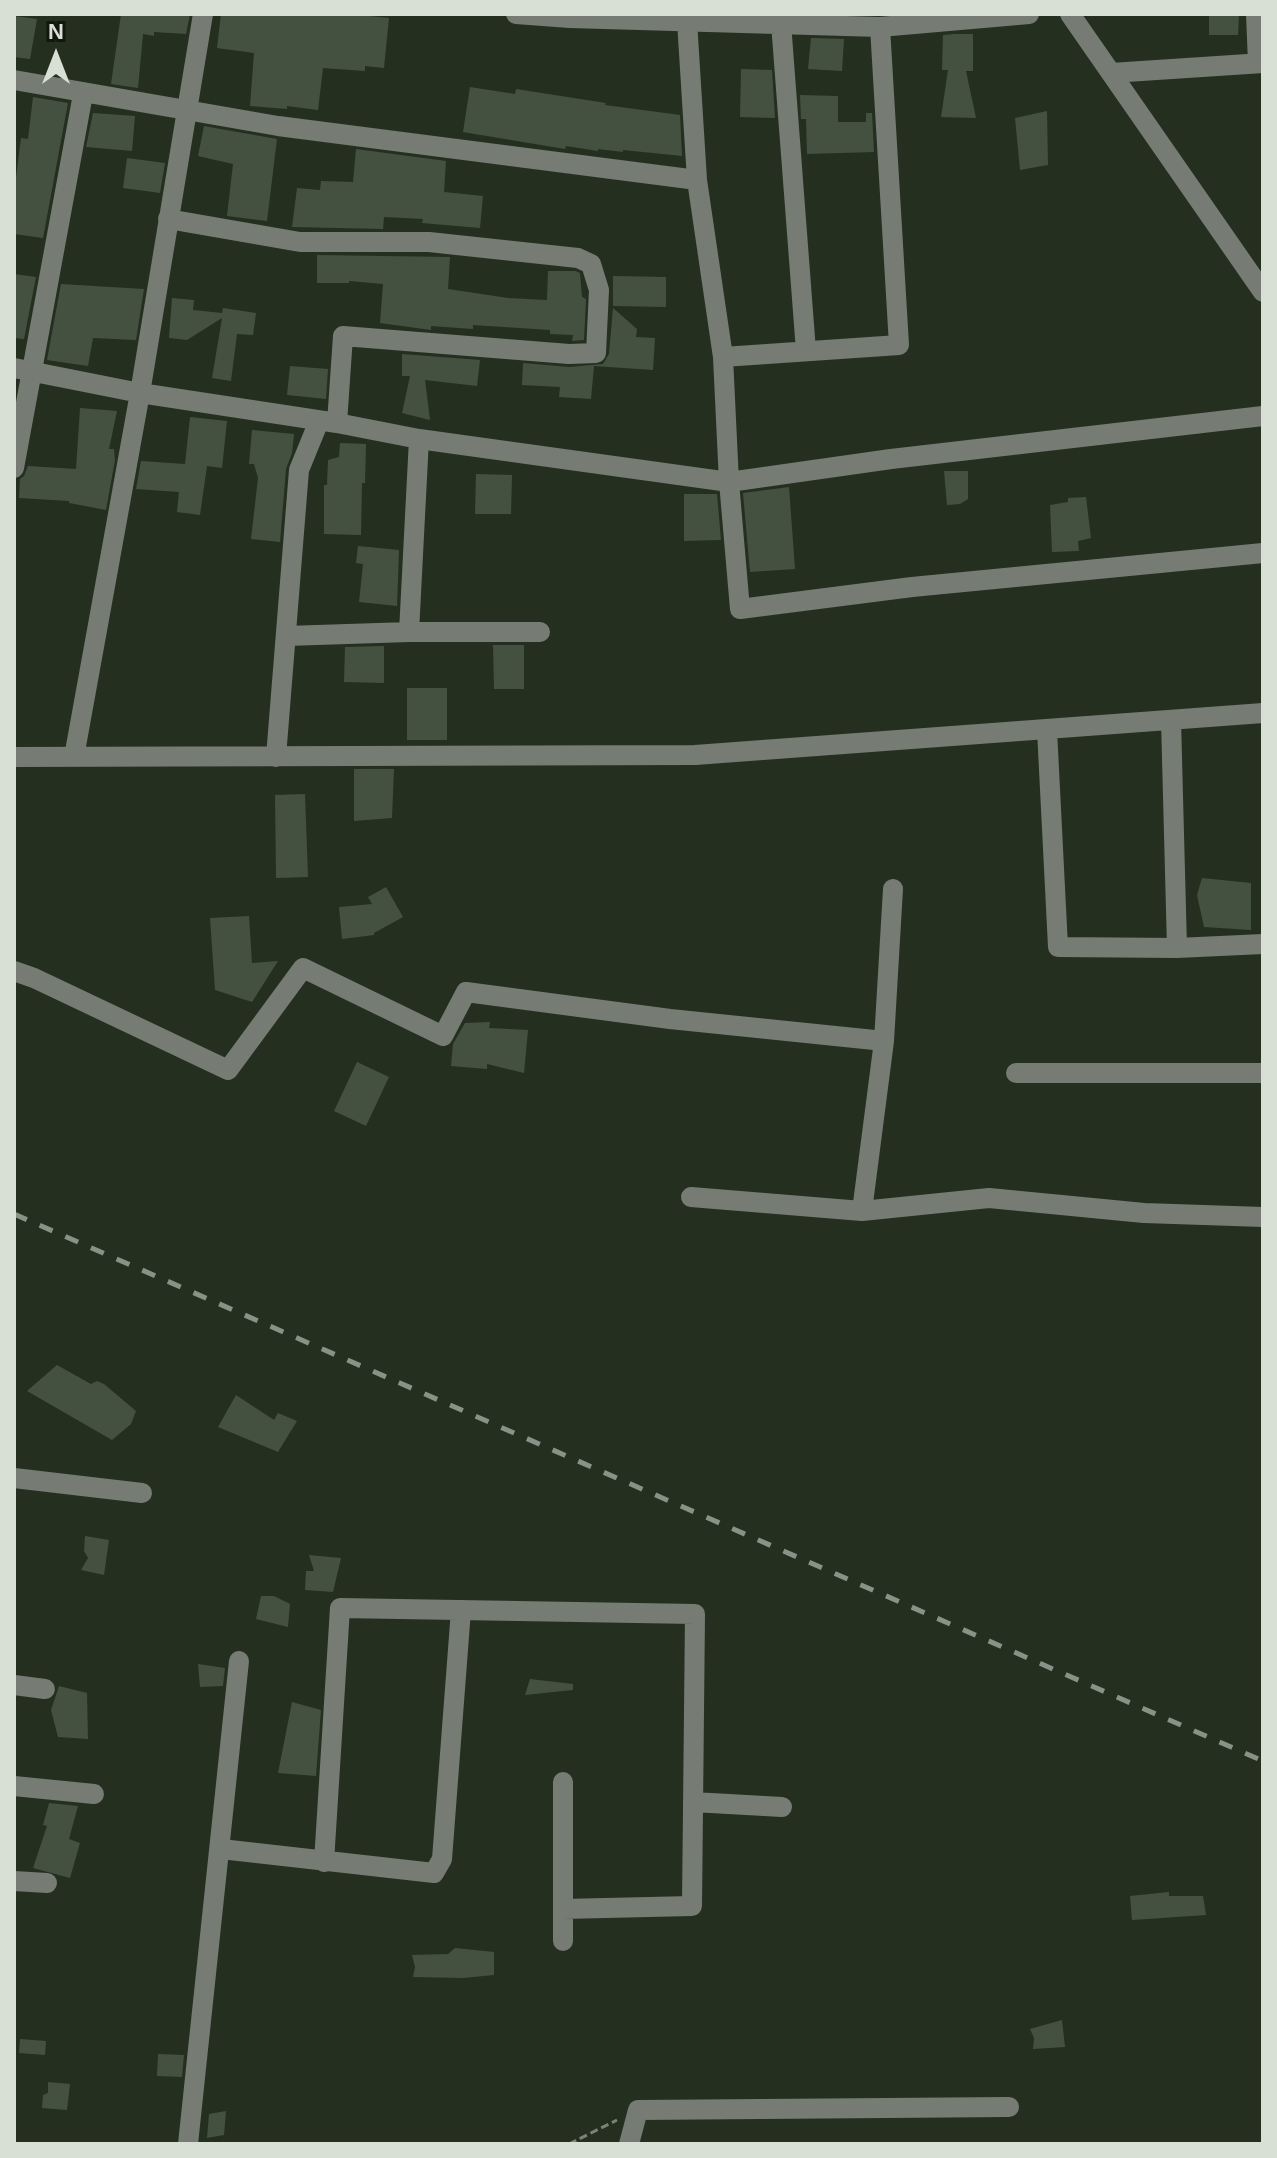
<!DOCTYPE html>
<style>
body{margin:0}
#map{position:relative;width:1277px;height:2158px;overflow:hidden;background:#242f20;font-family:Arial,sans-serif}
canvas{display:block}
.frame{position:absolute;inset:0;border:16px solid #d8dfd5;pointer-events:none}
.north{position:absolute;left:16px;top:16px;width:80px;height:80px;-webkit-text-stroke:6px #11160f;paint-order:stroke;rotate:0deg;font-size:22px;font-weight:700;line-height:32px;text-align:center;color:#d8dfd5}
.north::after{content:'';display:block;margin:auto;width:28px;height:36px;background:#d8dfd5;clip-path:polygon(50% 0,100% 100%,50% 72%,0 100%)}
</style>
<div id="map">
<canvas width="1277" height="2158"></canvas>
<div class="frame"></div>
<div class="north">N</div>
</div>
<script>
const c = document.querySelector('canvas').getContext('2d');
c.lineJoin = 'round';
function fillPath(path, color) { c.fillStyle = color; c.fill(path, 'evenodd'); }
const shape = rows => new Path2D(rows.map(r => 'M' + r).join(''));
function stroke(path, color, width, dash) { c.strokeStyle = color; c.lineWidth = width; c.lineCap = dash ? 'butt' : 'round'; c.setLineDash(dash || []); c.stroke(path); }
const building = shape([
 [121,14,190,14,186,34,154,32,154,36,143,34,138,88,111,84],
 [221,14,369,14,369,16,389,18,384,68,365,66,365,71,323,68,318,110,287,106,287,109,250,106,254,53,217,48],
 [1209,14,1239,14,1238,35,1209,35],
 [14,16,37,19,30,59,14,57],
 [955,34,973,34,973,71,966,71,976,118,941,117,948,70,942,70,943,35],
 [811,38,844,39,842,71,808,69],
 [741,69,772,70,775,118,740,117],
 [470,87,515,94,516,89,606,103,605,105,680,115,682,156,623,150,623,152,598,149,598,151,566,146,565,149,463,132],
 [800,95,838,96,838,122,866,122,866,113,872,113,874,152,807,154,806,119,801,119],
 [33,97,68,103,43,238,14,234,14,194,21,138,28,139],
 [1047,111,1048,165,1020,170,1015,118],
 [93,113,135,116,132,151,86,147],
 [204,126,277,139,267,221,227,216,233,164,198,156],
 [356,149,446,161,444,192,483,196,480,228,422,223,423,219,384,217,383,229,292,227,297,188,320,190,321,181,353,182],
 [127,158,165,163,160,193,123,188],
 [317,255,450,257,448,289,508,298,547,300,548,271,575,271,580,273,582,297,586,299,584,340,572,341,573,335,550,334,550,330,473,325,473,329,431,326,431,330,380,323,383,284,349,281,349,283,317,283],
 [14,274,36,277,24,339,14,338],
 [613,276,666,277,666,307,613,306],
 [61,284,144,289,136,340,93,338,88,366,47,360],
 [172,298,194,300,193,310,222,313,223,308,256,313,253,335,237,334,231,381,212,378,222,318,187,340,169,338],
 [613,308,637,329,636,337,655,338,653,370,594,366,591,399,559,397,560,387,522,385,523,363,569,367,603,364,609,354],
 [402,354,480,360,477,386,425,380,430,420,402,413,410,376,402,376],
 [290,366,328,369,326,399,287,395],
 [80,408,117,411,109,449,114,449,115,460,106,510,69,503,69,501,19,498,20,479,24,476,28,466,76,469],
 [190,417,227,421,222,468,207,466,200,515,177,512,179,492,136,489,141,461,185,464],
 [252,430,294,434,292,453,286,469,280,542,251,539,258,478,254,464,249,464],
 [340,443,366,444,365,483,362,483,361,535,324,534,324,485,327,485,328,460,339,457],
 [944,471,968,471,968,499,960,504,947,505],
 [476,474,512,475,511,514,475,514],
 [789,487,795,569,750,572,743,493],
 [684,494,717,494,721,540,684,541],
 [1086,497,1091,538,1078,541,1079,551,1052,552,1050,505,1068,502,1068,498],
 [358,546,399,550,397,606,359,602,363,564,356,563],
 [493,645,524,645,524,689,494,689],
 [384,646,384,683,344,682,345,647],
 [407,688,447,688,447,740,407,740],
 [354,769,394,769,392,818,354,821],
 [305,794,308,877,276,878,275,795],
 [1202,878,1251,883,1251,930,1204,927,1197,895],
 [386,887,403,917,374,933,374,935,342,939,339,907,372,904,368,897],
 [249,916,252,963,278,961,252,1002,215,990,210,918],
 [490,1022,489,1028,528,1030,524,1073,487,1064,487,1069,451,1066,453,1044,465,1023],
 [357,1062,389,1077,366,1126,334,1111],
 [57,1365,91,1384,97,1381,104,1384,136,1411,131,1424,112,1440,27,1391],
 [236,1395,274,1420,278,1413,297,1421,278,1452,218,1427],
 [85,1536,109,1540,104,1575,81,1570,88,1558,84,1551],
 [309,1555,341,1558,333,1592,305,1590,306,1571,314,1571],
 [261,1596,274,1596,290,1604,288,1627,256,1619],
 [198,1664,225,1668,223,1686,200,1687],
 [530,1679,573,1684,573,1690,525,1695],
 [59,1686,87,1693,88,1739,58,1737,51,1710],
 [292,1702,321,1710,316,1776,278,1773],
 [49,1803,78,1806,69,1839,80,1843,70,1878,33,1868,47,1826,43,1825],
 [1169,1892,1169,1896,1203,1896,1206,1915,1132,1920,1130,1896],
 [455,1948,494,1952,494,1975,463,1978,413,1977,415,1967,412,1955,448,1954],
 [1062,2020,1065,2047,1033,2049,1034,2038,1030,2029],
 [20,2039,46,2041,45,2055,19,2053],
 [158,2054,184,2055,182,2077,157,2076],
 [48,2082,70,2084,67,2110,42,2108,43,2095,48,2093],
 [226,2111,224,2135,207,2138,209,2114]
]);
const path = shape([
 [569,2144,617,2120]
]);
const minor = shape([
 [516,14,570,18,880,27,1029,14],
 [1070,14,1263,292],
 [1256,14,1258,63],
 [687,21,697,180,723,357],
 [781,23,806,351],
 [880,27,899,345,723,357,729,482,740,609,912,587,1263,553],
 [1111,73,1263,63],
 [14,80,278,126,697,180],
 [14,368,140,393,337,423,343,336,569,354,596,353,599,290,591,264,578,258,429,242,300,242,168,219],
 [337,423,419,439,729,482,891,459,1263,416],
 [419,439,409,632,540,632],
 [14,468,83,94],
 [286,636,409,632],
 [1171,720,1177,948,1263,944],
 [1047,730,1058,947,1177,948],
 [14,757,695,755,1263,713],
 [74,757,140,393,203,14],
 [276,757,299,470,319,421],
 [14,971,34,978,228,1070,303,968,443,1036,466,992,670,1019,884,1041,893,889],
 [1016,1073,1263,1073],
 [691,1197,862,1211,989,1198,1144,1213,1263,1217],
 [862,1211,884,1041],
 [14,1478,142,1493],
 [14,1685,45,1689],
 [563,1782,563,1941],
 [14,1786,94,1794],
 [693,1802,782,1807],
 [221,1849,434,1873,442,1859,461,1610],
 [324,1862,340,1608,695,1614,692,1906,563,1909],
 [14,1881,47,1883],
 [188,2144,239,1661],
 [629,2144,638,2110,1009,2107]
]);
const rail = shape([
 [14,1214,1263,1761]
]);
fillPath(building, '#455140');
stroke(path, '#7a8376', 3, [8, 4]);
stroke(minor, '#767c74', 20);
stroke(rail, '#899286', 5, [14, 14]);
</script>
